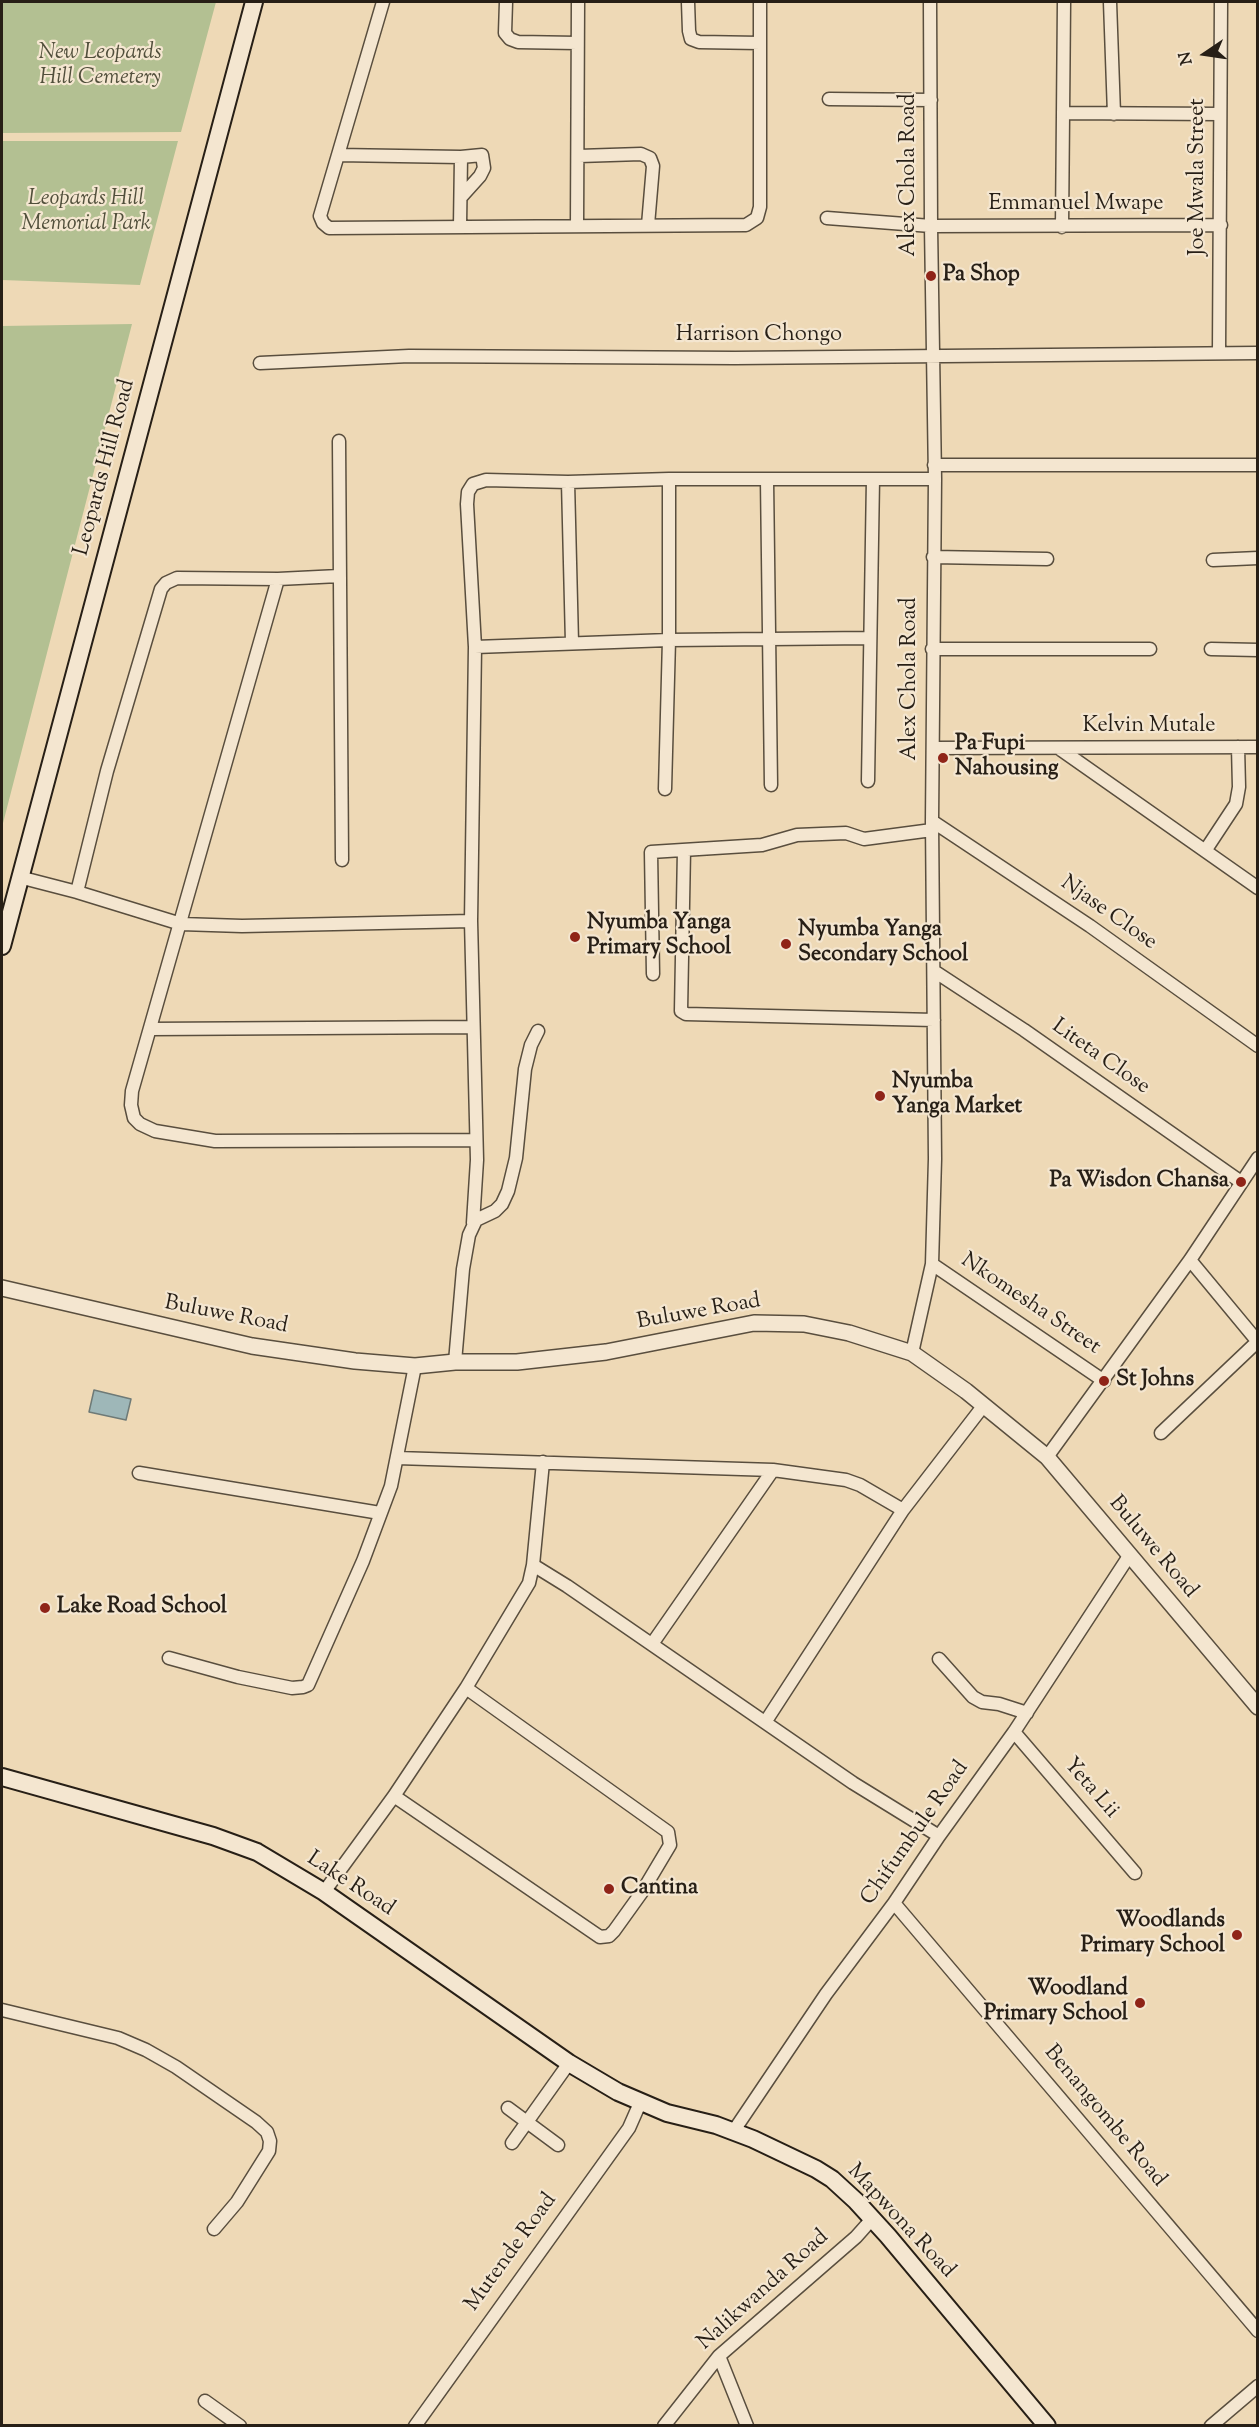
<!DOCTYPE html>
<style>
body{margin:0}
#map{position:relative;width:1259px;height:2427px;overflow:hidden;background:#eed9b6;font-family:"Sorts Mill Goudy",serif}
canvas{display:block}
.frame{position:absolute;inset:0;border:3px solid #271f16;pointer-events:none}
.north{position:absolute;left:1175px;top:24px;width:60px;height:60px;-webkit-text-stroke:4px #f4e6d0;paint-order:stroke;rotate:257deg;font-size:16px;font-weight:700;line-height:24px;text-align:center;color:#271f16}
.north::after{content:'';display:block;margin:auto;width:21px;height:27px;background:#271f16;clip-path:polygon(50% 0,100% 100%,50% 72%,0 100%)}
</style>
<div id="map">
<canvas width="1259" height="2427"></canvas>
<div class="frame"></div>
<div class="north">N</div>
</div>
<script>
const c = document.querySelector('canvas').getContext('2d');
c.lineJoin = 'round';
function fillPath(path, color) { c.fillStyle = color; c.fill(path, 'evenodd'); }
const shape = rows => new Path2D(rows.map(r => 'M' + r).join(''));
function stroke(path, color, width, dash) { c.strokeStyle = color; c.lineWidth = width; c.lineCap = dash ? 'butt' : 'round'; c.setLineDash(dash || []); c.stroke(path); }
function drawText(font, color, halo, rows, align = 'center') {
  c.font = font + ' "Sorts Mill Goudy",serif'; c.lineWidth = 4.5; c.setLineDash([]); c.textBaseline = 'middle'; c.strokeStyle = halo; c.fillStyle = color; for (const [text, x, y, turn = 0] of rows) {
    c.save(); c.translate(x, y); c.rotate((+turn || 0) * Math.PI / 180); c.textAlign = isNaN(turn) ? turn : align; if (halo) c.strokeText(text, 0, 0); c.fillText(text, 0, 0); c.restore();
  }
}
const green = shape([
 [2,2,216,2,181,132,2,133],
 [2,141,178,141,140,285,2,280],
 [132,324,2,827,2,326]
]);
const water = shape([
 [94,1390,131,1399,126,1420,89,1412,94,1390]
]);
const minor = shape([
 [383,2,320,216,323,223,329,228,746,225,757,218,760,207,760,2],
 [506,2,505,33,510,39,518,42,577,43],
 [688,2,689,31,691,39,699,42,760,43],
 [1110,2,1114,114],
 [829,99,931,100],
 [1063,113,1220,114],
 [338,155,461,157,482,155,484,168,480,176,462,196],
 [579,156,641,154,650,158,653,166,648,225],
 [827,218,931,226,1221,225],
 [460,226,461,157],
 [577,226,578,2],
 [1062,227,1064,2],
 [1219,352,1221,2],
 [260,363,409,356,735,358,1258,353],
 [339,441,342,860],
 [934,465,1258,465],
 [873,479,935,479],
 [767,480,771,785],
 [568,482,572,643],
 [933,557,1047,559],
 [1213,560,1258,558],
 [278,579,132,1091,131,1105,134,1118,140,1124,155,1131,215,1141,476,1140],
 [475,647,669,640,869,638],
 [932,649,1150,649],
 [1211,649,1258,650],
 [933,748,1258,747],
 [1060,749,1258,888],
 [665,789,669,640,669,479],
 [932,821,1090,926,1258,1046],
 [684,850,681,1011,686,1014,934,1020],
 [1205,851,1236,804,1239,787,1238,747],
 [19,877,77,892,181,924,242,926,471,921],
 [77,892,107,771,161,589,166,583,177,578,278,579,339,576],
 [934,971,1024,1030,1241,1182],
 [653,974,651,852,762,845,797,835,846,833,864,839,932,830],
 [150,1029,473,1027],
 [473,1223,477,1160,471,921,475,647,467,504,468,492,473,484,486,480,568,482,669,479,873,479,868,781],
 [1190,1260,1258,1342],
 [932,1264,1104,1381],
 [912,1353,932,1264,935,1159,932,821,935,479,931,226,930,2],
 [455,1362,463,1269,469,1235,476,1220,495,1211,502,1204,508,1191,516,1158,525,1069,531,1045,538,1031],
 [1161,1433,1257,1342],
 [1047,1457,1190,1260,1258,1158],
 [397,1458,773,1470,846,1480,860,1485,903,1510],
 [139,1473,380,1513],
 [533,1565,567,1586,853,1783,939,1836],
 [652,1644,773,1470],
 [169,1658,238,1677,292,1688,303,1687,308,1685,363,1561,391,1486,415,1366],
 [939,1659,973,1697,982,1702,999,1704,1027,1713],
 [766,1721,903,1510,984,1405],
 [1014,1732,1135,1873],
 [394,1796,600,1937,609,1936,614,1931,642,1892,670,1845,668,1832,466,1688],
 [324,1892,394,1796,466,1688,529,1583,533,1565,543,1462],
 [894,1903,1258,2331],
 [2,2010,118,2038,146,2050,176,2067,256,2122,267,2132,270,2141,269,2151,237,2202,214,2229],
 [508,2108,558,2145],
 [733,2132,826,1994,894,1903,939,1836,1014,1732,1129,1556],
 [512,2143,569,2063],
 [719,2356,747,2426],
 [205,2401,240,2426],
 [415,2426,629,2128,640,2103],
 [664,2426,719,2356,856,2237,872,2219],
 [1211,2426,1258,2386]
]);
const tertiary = shape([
 [2,1288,252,1346,355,1361,415,1366,455,1362,517,1362,606,1352,754,1323,804,1324,849,1333,912,1353,966,1391,1047,1457,1258,1707]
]);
const secondary = shape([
 [2,946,254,2],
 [2,1777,213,1836,257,1852,324,1892,569,2063,618,2092,667,2113,716,2125,753,2139,816,2169,832,2179,856,2201,888,2236,1047,2426]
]);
const markers = [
 [931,276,6,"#8f2418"],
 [943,758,6,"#8f2418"],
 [575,937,6,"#8f2418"],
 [786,944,6,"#8f2418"],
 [880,1096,6,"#8f2418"],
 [1241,1182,6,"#8f2418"],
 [1104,1381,6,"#8f2418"],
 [45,1608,6,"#8f2418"],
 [609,1889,6,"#8f2418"],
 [1237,1935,6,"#8f2418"],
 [1140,2003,6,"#8f2418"]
];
const parkNames = [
 ["New Leopards",100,54],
 ["Hill Cemetery",100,79],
 ["Leopards Hill",86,200],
 ["Memorial Park",86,225]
];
const streetNames = [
 ["Alex Chola Road",910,175,-90],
 ["Joe Mwala Street",1199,177,-90],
 ["Emmanuel Mwape",1076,205],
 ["Harrison Chongo",759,336],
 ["Leopards Hill Road",106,468,-75],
 ["Alex Chola Road",911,679,-90],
 ["Kelvin Mutale",1149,727],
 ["Njase Close",1108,914,35],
 ["Liteta Close",1100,1058,35],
 ["Nkomesha Street",1030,1305,34],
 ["Buluwe Road",699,1313,-10],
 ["Buluwe Road",226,1316,11],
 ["Buluwe Road",1152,1548,50],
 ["Yeta Lii",1090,1789,49],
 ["Chifumbule Road",916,1834,-55],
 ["Lake Road",350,1885,33],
 ["Benangombe Road",1104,2117,50],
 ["Mapwona Road",900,2222,47],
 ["Mutende Road",512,2253,-54],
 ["Nalikwanda Road",764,2291,-42]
];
const poiNames = [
 ["Pa Shop",943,276],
 ["Pa Fupi",955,745],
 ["Nahousing",955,770],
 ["Nyumba Yanga",587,924],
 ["Primary School",587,949],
 ["Nyumba Yanga",798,931],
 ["Secondary School",798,956],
 ["Nyumba",892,1083],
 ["Yanga Market",892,1108],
 ["Pa Wisdon Chansa",1229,1182,"right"],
 ["St Johns",1116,1381],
 ["Lake Road School",57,1608],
 ["Cantina",621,1889],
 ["Woodlands",1225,1922,"right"],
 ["Primary School",1225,1947,"right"],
 ["Woodland",1128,1990,"right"],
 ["Primary School",1128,2015,"right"]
];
fillPath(green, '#b3c092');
fillPath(water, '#9eb7b8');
stroke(water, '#6e7a77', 1.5);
stroke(minor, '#594e3e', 15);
stroke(tertiary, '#594e3e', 18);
stroke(secondary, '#271f16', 20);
stroke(minor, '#f4e6d0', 12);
stroke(tertiary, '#f4e6d0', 15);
stroke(secondary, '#f4e6d0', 16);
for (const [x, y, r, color] of markers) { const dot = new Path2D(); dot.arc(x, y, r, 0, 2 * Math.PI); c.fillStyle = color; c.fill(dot); stroke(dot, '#f4e6d0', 2); }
drawText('italic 22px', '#514f3b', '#f4e6d0', parkNames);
drawText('22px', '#271f16', '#f4e6d0', streetNames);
drawText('bold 22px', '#271f16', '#f4e6d0', poiNames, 'left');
</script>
